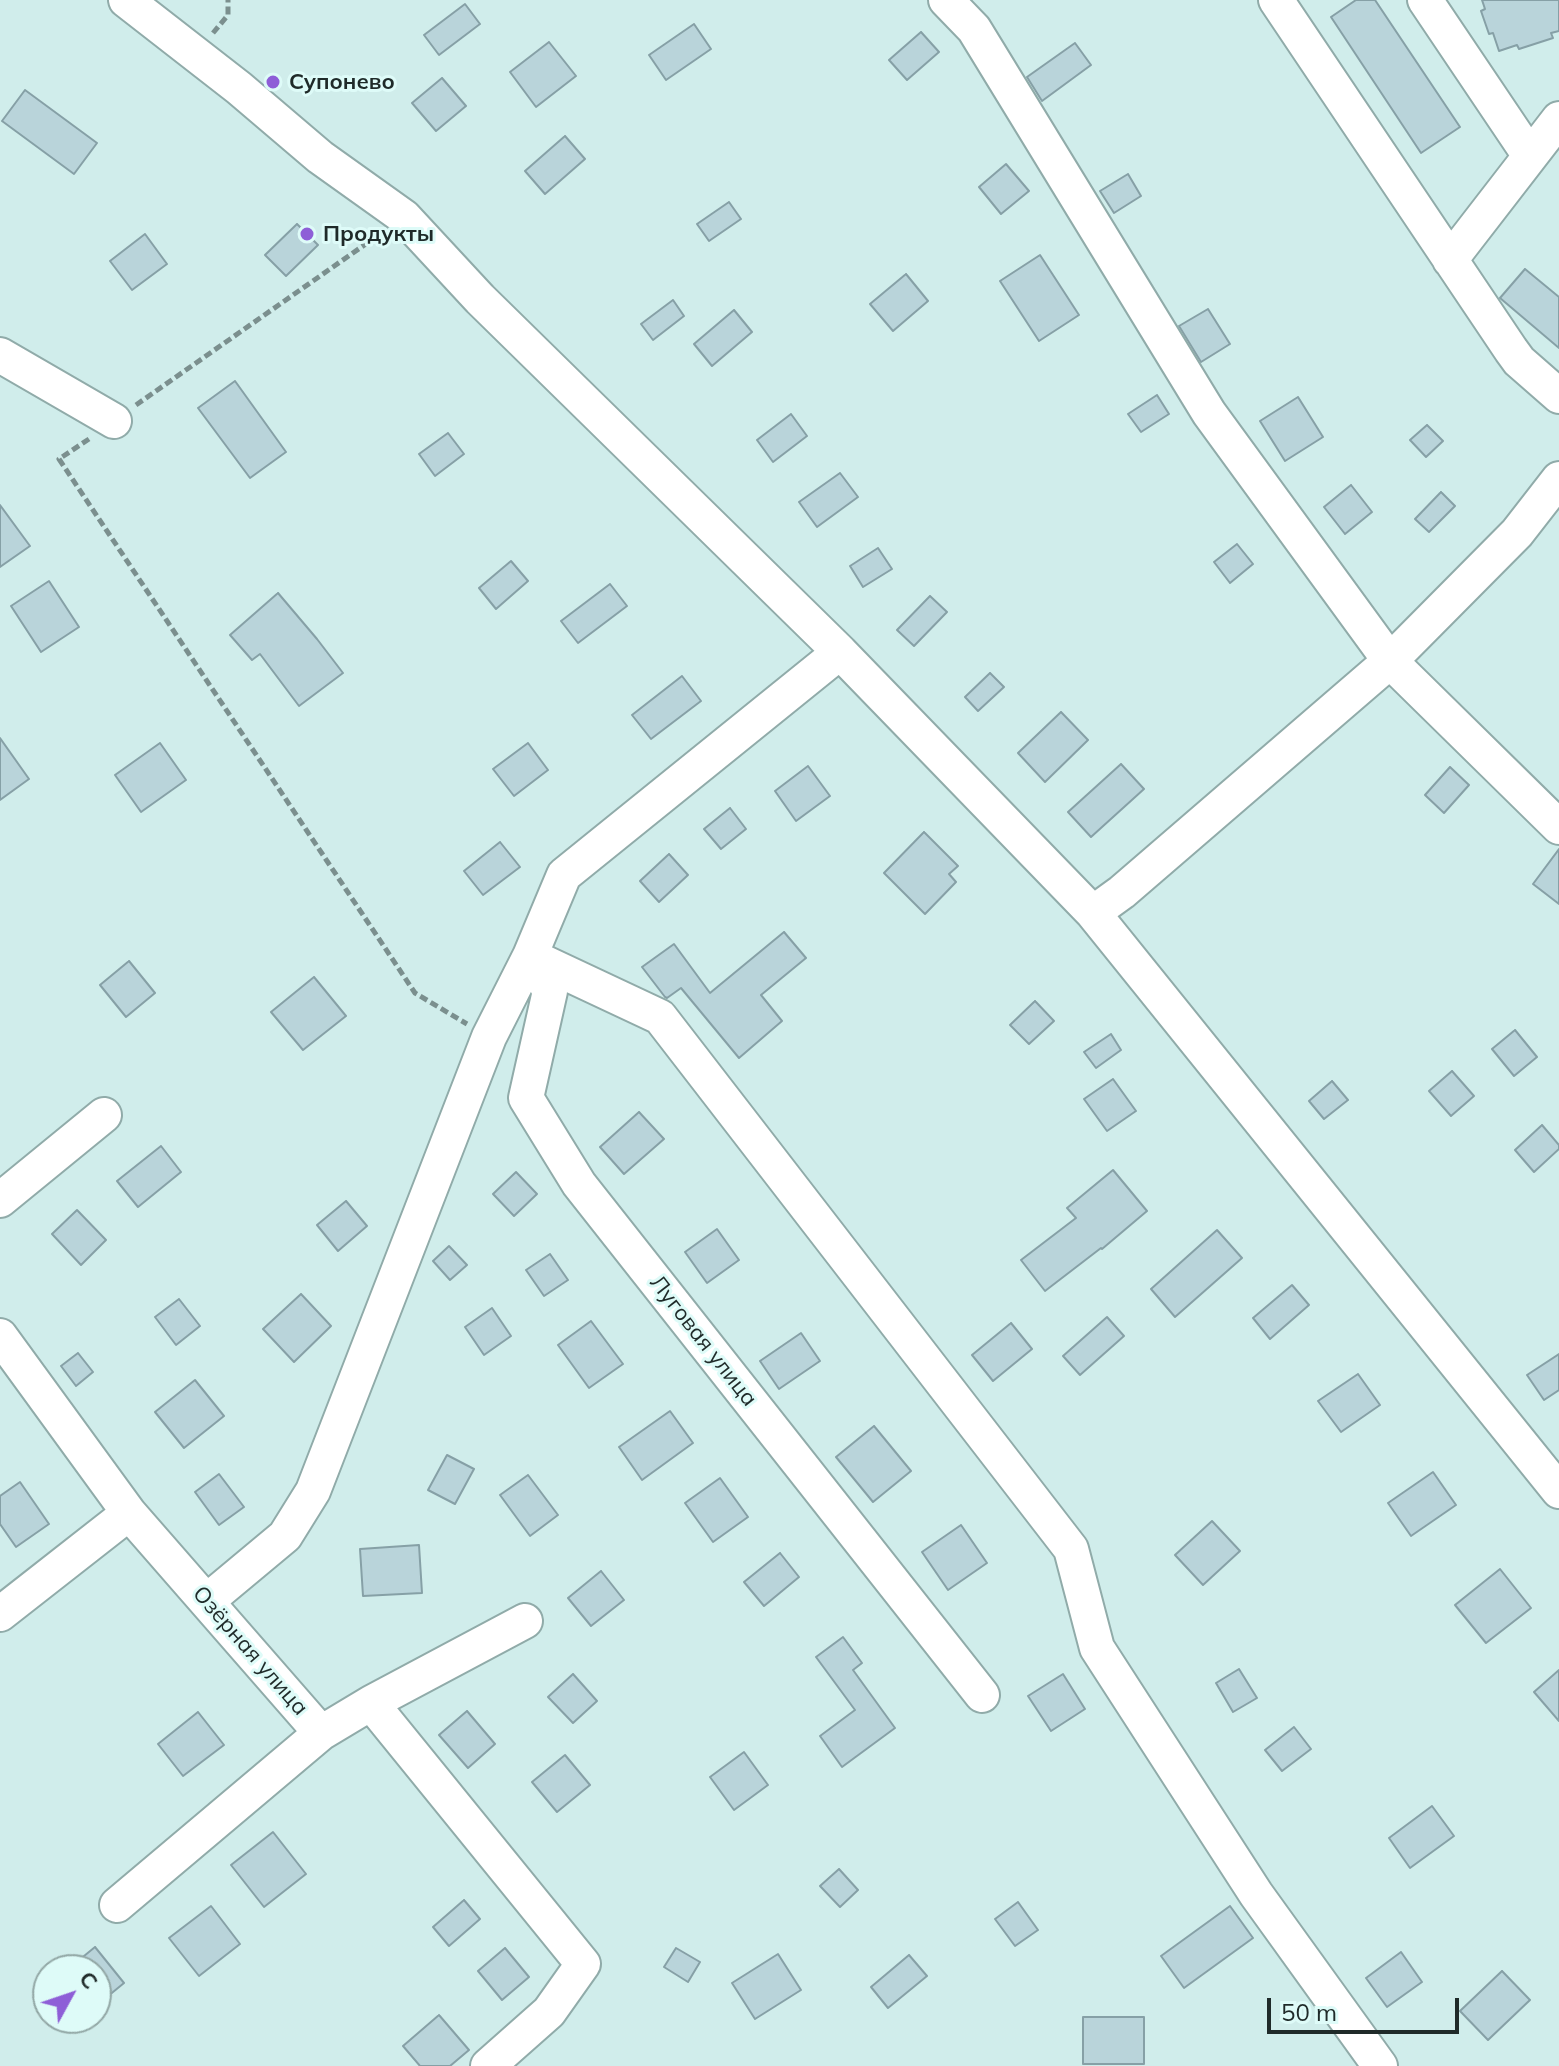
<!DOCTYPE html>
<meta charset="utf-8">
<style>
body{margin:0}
#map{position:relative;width:1559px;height:2066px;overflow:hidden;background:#d0edeb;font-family:Mulish,sans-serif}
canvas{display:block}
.north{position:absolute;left:32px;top:1954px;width:80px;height:80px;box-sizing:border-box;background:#defbf8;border:2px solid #92a7a5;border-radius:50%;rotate:50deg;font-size:22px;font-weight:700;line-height:32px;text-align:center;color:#1f2a29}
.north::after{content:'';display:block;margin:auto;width:28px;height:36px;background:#8e5ed7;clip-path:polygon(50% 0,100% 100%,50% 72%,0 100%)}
.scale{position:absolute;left:1267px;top:1998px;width:192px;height:36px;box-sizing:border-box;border:4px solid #1f2a29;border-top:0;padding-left:10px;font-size:24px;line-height:28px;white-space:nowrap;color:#1f2a29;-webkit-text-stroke:6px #defbf8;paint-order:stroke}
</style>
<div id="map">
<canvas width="1559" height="2066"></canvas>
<div class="north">С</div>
<div class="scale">50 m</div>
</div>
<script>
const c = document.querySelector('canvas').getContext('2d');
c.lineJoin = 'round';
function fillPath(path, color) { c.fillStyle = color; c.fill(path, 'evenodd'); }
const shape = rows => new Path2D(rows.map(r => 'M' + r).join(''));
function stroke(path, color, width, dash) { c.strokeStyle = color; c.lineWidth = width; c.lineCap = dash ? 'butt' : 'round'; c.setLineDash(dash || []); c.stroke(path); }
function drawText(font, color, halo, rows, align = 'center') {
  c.font = font + ' Mulish,sans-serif'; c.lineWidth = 6; c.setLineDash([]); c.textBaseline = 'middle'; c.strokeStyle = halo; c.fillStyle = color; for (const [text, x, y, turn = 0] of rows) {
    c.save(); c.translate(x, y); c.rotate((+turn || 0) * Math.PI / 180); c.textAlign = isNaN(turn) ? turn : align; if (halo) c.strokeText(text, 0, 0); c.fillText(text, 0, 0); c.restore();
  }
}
const building = shape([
 [1356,0,1375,0,1460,127,1421,153,1331,17,1356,0],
 [1482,0,1559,0,1559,31,1551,33,1553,38,1519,49,1517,45,1499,51,1493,33,1489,34,1481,11,1485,9,1482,0],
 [465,4,480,24,439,55,424,35,465,4],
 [694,24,711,49,666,80,649,55,694,24],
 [921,32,939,52,907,80,889,60,921,32],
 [549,42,576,76,536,107,510,72,549,42],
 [1075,43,1091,65,1042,101,1027,77,1075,43],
 [442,78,466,106,436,131,412,103,442,78],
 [25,90,97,143,74,174,2,121,25,90],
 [565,136,585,159,545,194,525,171,565,136],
 [1006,164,1029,191,1001,214,979,187,1006,164],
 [1128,174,1141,196,1114,213,1100,191,1128,174],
 [729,202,741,219,709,241,697,224,729,202],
 [297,224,318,245,286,276,265,255,297,224],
 [145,234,167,264,132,290,110,261,145,234],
 [1040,255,1079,315,1039,341,1000,281,1040,255],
 [1525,269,1559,297,1559,348,1500,298,1525,269],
 [906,274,928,301,893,331,870,304,906,274],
 [673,300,684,316,653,340,641,324,673,300],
 [1208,309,1230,344,1201,362,1179,326,1208,309],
 [734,310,752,332,712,366,694,344,734,310],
 [235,381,286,452,250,478,198,408,235,381],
 [1157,395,1169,414,1141,432,1128,414,1157,395],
 [1298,397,1323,437,1285,461,1260,421,1298,397],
 [791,414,807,436,773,462,757,440,791,414],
 [1427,425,1443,441,1426,457,1410,440,1427,425],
 [448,433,464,454,435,476,419,454,448,433],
 [840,473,858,497,817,527,799,502,840,473],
 [1351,485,1372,512,1345,534,1324,507,1351,485],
 [1441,492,1455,506,1429,532,1415,519,1441,492],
 [0,505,30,546,0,567,0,505],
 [1237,544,1253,564,1230,583,1214,562,1237,544],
 [878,548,892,569,863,587,850,566,878,548],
 [511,561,528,581,496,609,479,588,511,561],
 [49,581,79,627,41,652,11,606,49,581],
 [610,584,627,606,578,643,561,621,610,584],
 [278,593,317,639,343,673,299,706,260,654,252,660,230,635,278,593],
 [930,596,947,612,914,646,897,630,930,596],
 [990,673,1004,687,978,711,965,697,990,673],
 [682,676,701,701,651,739,632,715,682,676],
 [1061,712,1088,740,1045,782,1018,753,1061,712],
 [0,738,29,779,0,800,0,738],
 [160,743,186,780,141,812,115,775,160,743],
 [528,743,548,770,514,796,493,769,528,743],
 [1121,764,1144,789,1091,837,1068,812,1121,764],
 [808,766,830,796,796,821,775,791,808,766],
 [1450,767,1469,785,1444,813,1425,795,1450,767],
 [730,808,746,829,721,849,704,829,730,808],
 [924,832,958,866,949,874,956,882,925,914,884,873,924,832],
 [500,842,520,867,483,895,464,871,500,842],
 [1559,849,1559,904,1533,884,1559,849],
 [669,854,688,875,659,902,640,881,669,854],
 [784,932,806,958,761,995,782,1021,739,1058,681,988,667,998,665,997,642,967,674,944,710,993,784,932],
 [129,961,155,993,126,1017,100,985,129,961],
 [314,977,346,1016,303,1050,271,1012,314,977],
 [1035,1001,1054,1021,1029,1044,1010,1025,1035,1001],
 [1515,1030,1537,1057,1514,1076,1492,1049,1515,1030],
 [1111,1034,1121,1050,1096,1068,1084,1052,1111,1034],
 [1452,1071,1474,1096,1451,1116,1429,1091,1452,1071],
 [1113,1079,1136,1111,1107,1131,1084,1099,1113,1079],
 [1332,1081,1348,1100,1324,1119,1309,1101,1332,1081],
 [639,1112,664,1139,624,1174,600,1147,639,1112],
 [1542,1125,1559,1145,1559,1149,1534,1172,1515,1150,1542,1125],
 [161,1146,181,1172,138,1207,117,1181,161,1146],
 [1113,1170,1147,1211,1102,1249,1101,1248,1045,1291,1021,1260,1076,1218,1067,1208,1113,1170],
 [516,1172,537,1194,514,1216,493,1194,516,1172],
 [346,1201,367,1226,338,1251,317,1225,346,1201],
 [77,1210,106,1240,81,1265,52,1234,77,1210],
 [717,1229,739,1260,707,1283,685,1252,717,1229],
 [1217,1230,1242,1258,1175,1317,1151,1289,1217,1230],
 [449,1246,467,1265,450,1280,433,1261,449,1246],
 [550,1254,568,1280,544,1296,526,1270,550,1254],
 [1292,1285,1309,1305,1270,1339,1253,1318,1292,1285],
 [301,1294,331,1326,294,1362,263,1329,301,1294],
 [179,1299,200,1326,176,1345,155,1317,179,1299],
 [492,1308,511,1336,484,1355,465,1327,492,1308],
 [1107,1317,1124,1336,1080,1375,1063,1356,1107,1317],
 [591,1321,623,1364,589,1388,558,1345,591,1321],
 [1011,1323,1032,1349,993,1381,972,1355,1011,1323],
 [801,1333,820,1361,779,1389,760,1361,801,1333],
 [78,1353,93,1372,76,1386,61,1366,78,1353],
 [1559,1354,1559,1390,1544,1400,1527,1375,1559,1354],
 [1358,1374,1380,1405,1341,1432,1318,1401,1358,1374],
 [195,1380,224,1416,184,1448,155,1412,195,1380],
 [670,1411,693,1443,642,1480,619,1447,670,1411],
 [874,1426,911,1471,873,1502,836,1457,874,1426],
 [447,1455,474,1469,455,1504,428,1490,447,1455],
 [1433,1472,1456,1505,1411,1536,1388,1503,1433,1472],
 [219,1474,244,1507,219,1525,195,1492,219,1474],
 [528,1475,558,1515,530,1536,500,1495,528,1475],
 [720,1478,748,1517,713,1542,685,1503,720,1478],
 [20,1482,49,1524,16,1547,0,1524,0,1496,20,1482],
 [1212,1521,1240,1551,1203,1585,1175,1555,1212,1521],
 [961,1525,987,1563,948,1590,922,1552,961,1525],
 [419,1545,422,1593,363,1596,360,1549,419,1545],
 [780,1553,799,1577,764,1606,744,1582,780,1553],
 [1500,1569,1531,1608,1486,1643,1455,1605,1500,1569],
 [601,1571,624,1600,591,1626,568,1598,601,1571],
 [843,1637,862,1663,853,1670,895,1728,842,1767,820,1736,855,1710,816,1657,843,1637],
 [1239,1669,1257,1698,1233,1712,1216,1683,1239,1669],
 [1559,1670,1559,1721,1534,1692,1559,1670],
 [573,1674,597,1701,573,1723,548,1697,573,1674],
 [1063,1674,1085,1709,1051,1731,1028,1696,1063,1674],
 [467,1711,495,1744,468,1768,439,1735,467,1711],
 [198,1712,224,1745,183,1776,158,1744,198,1712],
 [1294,1727,1311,1749,1282,1771,1265,1750,1294,1727],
 [744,1752,768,1785,734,1810,710,1777,744,1752],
 [565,1755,590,1785,557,1812,532,1782,565,1755],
 [1432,1806,1454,1836,1410,1868,1389,1838,1432,1806],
 [273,1832,306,1874,264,1907,231,1865,273,1832],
 [839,1869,858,1890,840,1907,820,1886,839,1869],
 [464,1900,480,1919,449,1946,433,1927,464,1900],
 [1018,1902,1038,1930,1015,1946,995,1919,1018,1902],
 [211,1906,240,1944,199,1976,169,1938,211,1906],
 [1230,1906,1253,1938,1184,1988,1161,1956,1230,1906],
 [95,1947,124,1983,96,2006,96,1970,67,1970,95,1947],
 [505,1948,529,1977,502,2000,478,1971,505,1948],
 [676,1948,700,1962,688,1982,664,1967,676,1948],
 [1401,1952,1422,1982,1387,2007,1366,1978,1401,1952],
 [778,1954,801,1990,755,2019,732,1983,778,1954],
 [909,1955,927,1976,888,2008,871,1987,909,1955],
 [1502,1971,1530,2000,1488,2040,1460,2011,1502,1971],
 [439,2015,469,2050,450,2066,420,2066,403,2046,439,2015],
 [1083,2017,1144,2017,1144,2064,1083,2064,1083,2017]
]);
const path = shape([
 [213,33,228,15,228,0],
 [136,405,380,234],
 [89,439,59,459,415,993,467,1024]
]);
const minor = shape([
 [126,0,239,88,320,157,404,217,480,299,840,652,1093,913,1559,1491],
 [946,0,974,29,1209,413,1390,661,1559,827],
 [1276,0,1511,350,1519,361,1559,396],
 [1425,0,1530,156],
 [1450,260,1559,119],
 [0,355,114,421],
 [840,652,564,875,530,956,550,991,526,1098,579,1184,982,1695],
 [1093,913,1122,892,1390,661,1517,533,1559,479],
 [0,1200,104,1115],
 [0,1336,129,1513,321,1733],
 [207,1601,285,1536,313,1491,489,1037,530,956,660,1017,1071,1549,1097,1648,1256,1894,1380,2066],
 [0,1614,129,1513],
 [371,1703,525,1621],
 [117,1905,321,1733,371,1703,583,1964,549,2012,488,2066]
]);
const markers = [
 [273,82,8,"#8e5ed7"],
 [307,234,8,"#8e5ed7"]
];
const poiNames = [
 ["Супонево",289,82],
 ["Продукты",323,234]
];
const streetNames = [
 ["Луговая улица",703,1341,52],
 ["Озёрная улица",250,1651,49]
];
fillPath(building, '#b9d4da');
stroke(building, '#86a0a6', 2);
stroke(minor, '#90aba9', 38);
stroke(path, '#7b8f8e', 5, [8, 4]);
stroke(minor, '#fff', 34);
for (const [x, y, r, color] of markers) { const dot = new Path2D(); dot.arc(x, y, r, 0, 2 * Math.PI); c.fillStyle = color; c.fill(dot); stroke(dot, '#defbf8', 3); }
drawText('bold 22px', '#1f2a29', '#defbf8', poiNames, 'left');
drawText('22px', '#1f2a29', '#defbf8', streetNames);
</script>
